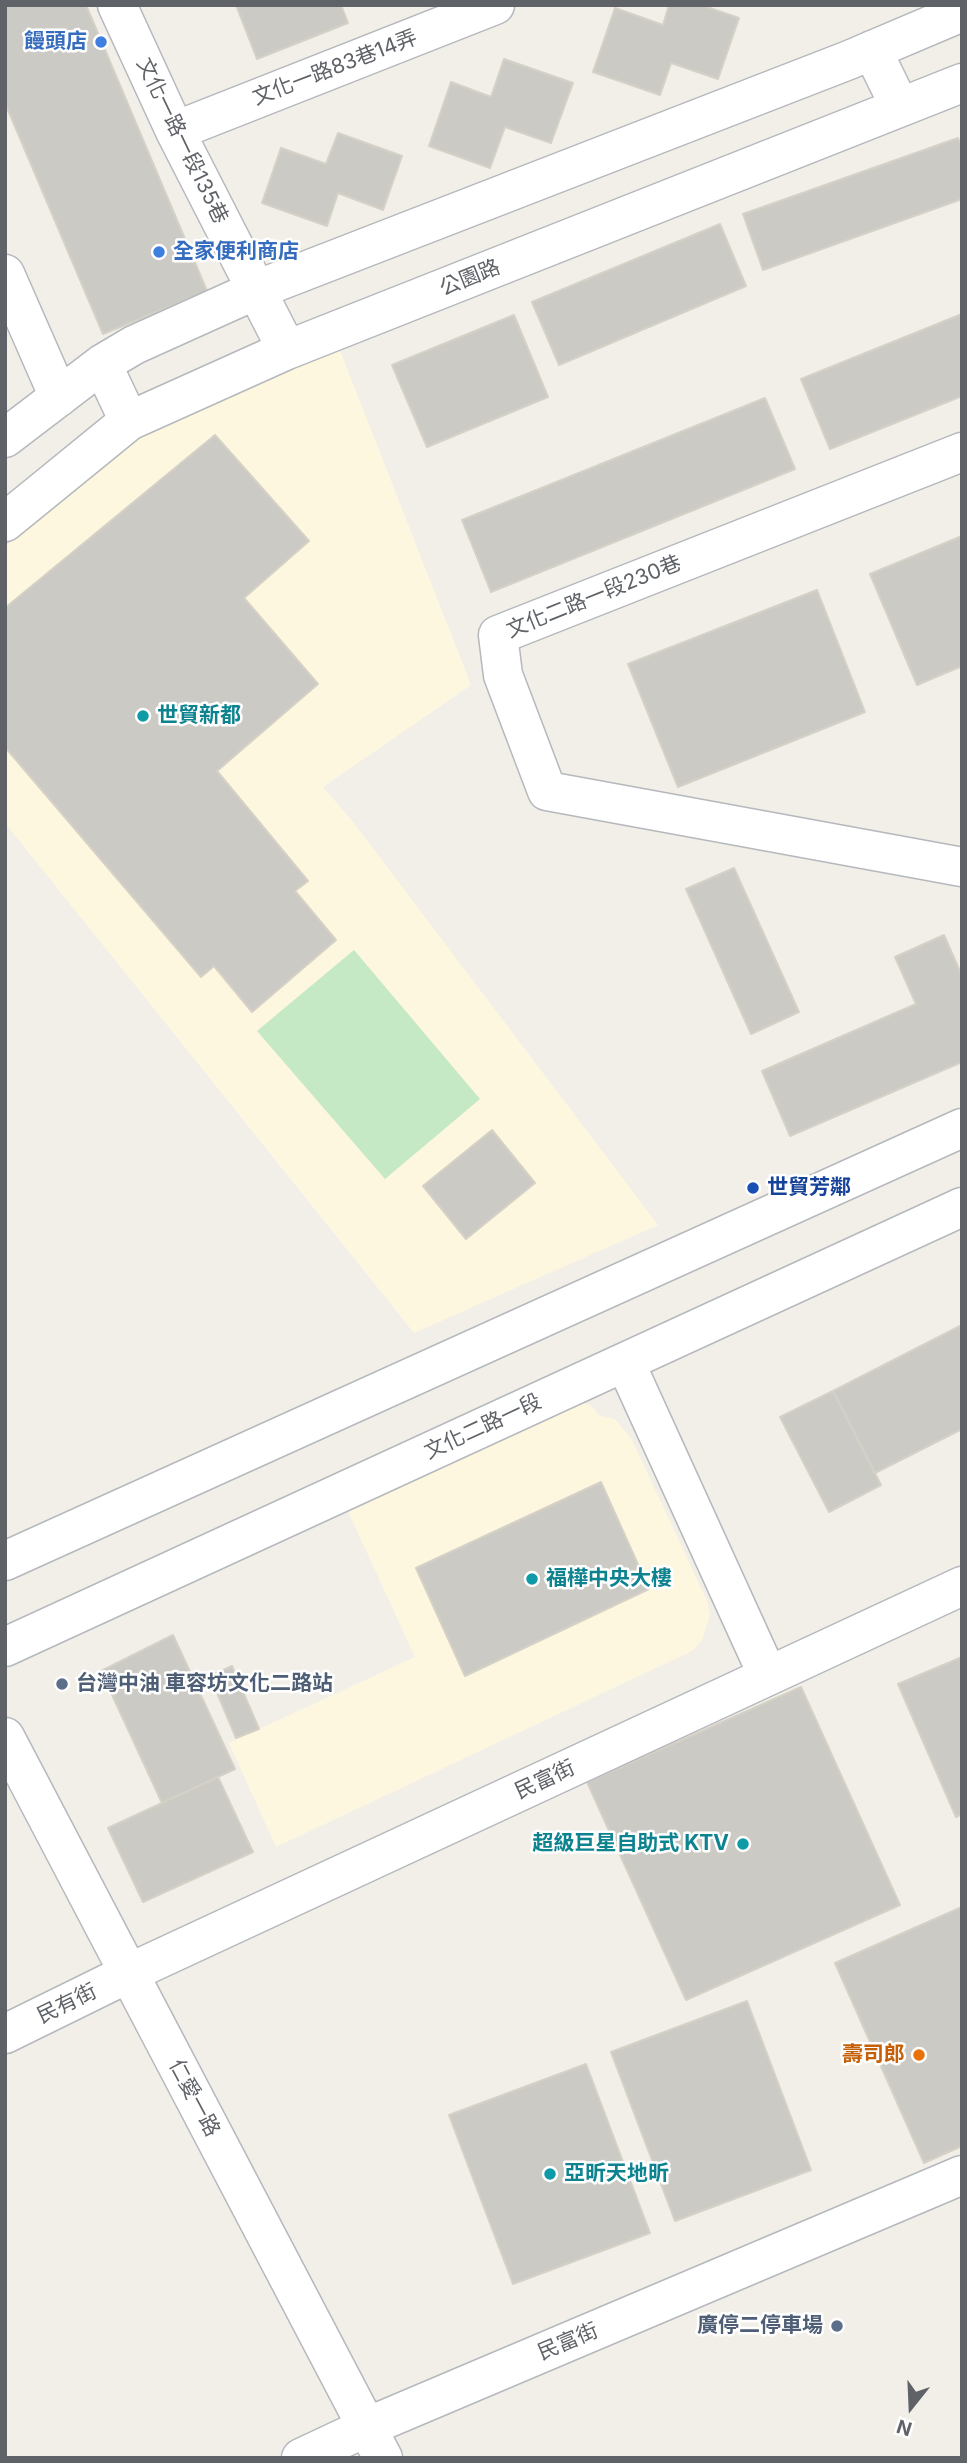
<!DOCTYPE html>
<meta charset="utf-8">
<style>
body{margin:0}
#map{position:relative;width:967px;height:2463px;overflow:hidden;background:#f1efe8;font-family:Inter,sans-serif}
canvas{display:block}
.frame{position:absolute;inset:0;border:7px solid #5f6368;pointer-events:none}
.north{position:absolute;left:876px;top:2372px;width:70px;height:70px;-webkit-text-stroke:5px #fff;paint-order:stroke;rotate:198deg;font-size:19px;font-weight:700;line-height:28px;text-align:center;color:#5f6368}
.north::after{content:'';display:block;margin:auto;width:24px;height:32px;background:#5f6368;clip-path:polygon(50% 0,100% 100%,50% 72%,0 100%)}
</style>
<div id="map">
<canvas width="967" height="2463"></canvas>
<div class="frame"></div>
<div class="north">N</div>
</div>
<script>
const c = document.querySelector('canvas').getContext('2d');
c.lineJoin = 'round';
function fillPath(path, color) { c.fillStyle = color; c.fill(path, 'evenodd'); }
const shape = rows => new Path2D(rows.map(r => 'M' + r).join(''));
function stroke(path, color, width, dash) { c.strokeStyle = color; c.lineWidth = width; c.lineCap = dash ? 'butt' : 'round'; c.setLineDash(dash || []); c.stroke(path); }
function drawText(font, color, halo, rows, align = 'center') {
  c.font = font + ' Inter,"Noto Sans TC",sans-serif'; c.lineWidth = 5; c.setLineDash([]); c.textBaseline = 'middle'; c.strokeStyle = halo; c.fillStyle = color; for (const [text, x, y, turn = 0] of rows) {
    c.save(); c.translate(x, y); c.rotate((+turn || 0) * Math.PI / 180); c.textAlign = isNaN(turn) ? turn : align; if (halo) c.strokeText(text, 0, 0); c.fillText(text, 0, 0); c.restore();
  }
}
const commercial = shape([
 [339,348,471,685,323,787,353,822,658,1225,414,1333,5,823,5,547,136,436],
 [576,1402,590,1405,600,1416,615,1419,632,1440,707,1601,710,1616,702,1640,692,1651,276,1847,229,1743,415,1657,346,1507]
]);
const green = shape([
 [354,950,480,1099,385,1179,257,1031]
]);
const building = shape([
 [5,5,86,5,207,291,103,334,5,103,5,5],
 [236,5,341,5,348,23,257,59,236,5],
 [669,5,701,5,739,18,718,79,671,63,660,95,593,72,615,8,663,25,669,5],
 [504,59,573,83,551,143,505,127,490,168,429,146,451,82,491,97,504,59],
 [338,133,402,156,383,210,338,193,327,226,262,203,281,148,326,164,338,133],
 [958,138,962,148,962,199,763,270,743,214,958,138],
 [720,224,746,286,559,365,532,302,720,224],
 [962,314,962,396,830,449,801,379,962,314],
 [514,315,548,397,427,447,392,365,514,315],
 [765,398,795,469,491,592,462,520,765,398],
 [215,435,309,541,244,598,318,684,217,771,308,881,295,891,336,940,252,1012,214,966,201,977,5,747,5,608,215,435],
 [962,536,962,666,917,685,870,574,962,536],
 [817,590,865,712,678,787,628,664,817,590],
 [734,868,799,1012,751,1034,686,889,734,868],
 [944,935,962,976,962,1062,790,1136,762,1071,916,1004,895,957,944,935],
 [492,1130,535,1183,466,1239,423,1186,492,1130],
 [962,1325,962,1429,875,1473,833,1391,962,1325],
 [833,1391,881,1485,829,1512,780,1417,833,1391],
 [601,1482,649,1589,465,1676,416,1568,601,1482],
 [173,1635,235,1769,162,1803,101,1671,173,1635],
 [962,1657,962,1814,956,1817,898,1684,962,1657],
 [232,1666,259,1729,236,1738,210,1676,232,1666],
 [801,1687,900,1905,686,2000,587,1782,801,1687],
 [218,1777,253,1852,143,1902,108,1828,218,1777],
 [962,1907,962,2146,924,2163,835,1963,962,1907],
 [747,2001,811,2170,675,2221,611,2052,747,2001],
 [586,2064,650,2233,513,2284,449,2115,586,2064]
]);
const minor = shape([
 [117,5,175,131,287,350],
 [872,50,900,107],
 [175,131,495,5],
 [5,274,59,397],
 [102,364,129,421],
 [5,438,102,364,134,345,256,290,849,60,962,12],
 [962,452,498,635,503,675,547,791,962,867],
 [5,522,129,421,287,350,962,83],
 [625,1362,768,1676],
 [5,1561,962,1128],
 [5,1647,962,1207],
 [5,1737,383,2458],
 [5,2034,129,1973,962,1586],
 [301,2458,367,2427,962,2175]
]);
const markers = [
 [101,42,7,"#3f7fe0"],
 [159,252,7,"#3f7fe0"],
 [143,716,7,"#0f9aa8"],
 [753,1188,7,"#1a4fb4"],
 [532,1579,7,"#0f9aa8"],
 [62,1684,7,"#5c6f8a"],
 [743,1844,7,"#0f9aa8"],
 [919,2055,7,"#e8710a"],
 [550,2174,7,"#0f9aa8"],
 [837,2326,7,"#5c6f8a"]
];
const shopNames = [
 ["饅頭店",87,42],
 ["全家便利商店",173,252,"left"]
];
const streetNames = [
 ["文化一路83巷14弄",335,68,-21],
 ["文化一路一段135巷",182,141,64],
 ["公園路",470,278,-22],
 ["文化二路一段230巷",594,597,-22],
 ["文化二路一段",483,1427,-25],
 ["民富街",545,1780,-25],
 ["民有街",67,2004,-26],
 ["仁愛一路",194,2098,62],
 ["民富街",568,2342,-23]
];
const cultureNames = [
 ["世貿新都",157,716],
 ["福樺中央大樓",546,1579],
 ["超級巨星自助式 KTV",729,1844,"right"],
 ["亞昕天地昕",564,2174]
];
const transitNames = [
 ["世貿芳鄰",767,1188]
];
const serviceNames = [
 ["台灣中油 車容坊文化二路站",76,1684],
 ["廣停二停車場",823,2326,"right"]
];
const foodNames = [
 ["壽司郎",905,2055]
];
fillPath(commercial, '#fef7e0');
fillPath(green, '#c5e8c5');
fillPath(building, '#cccac5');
stroke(building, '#d6d1c6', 2);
stroke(minor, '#b5b8bc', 41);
stroke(minor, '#fff', 38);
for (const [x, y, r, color] of markers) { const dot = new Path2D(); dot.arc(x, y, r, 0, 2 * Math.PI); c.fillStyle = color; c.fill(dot); stroke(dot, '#fff', 2.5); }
drawText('bold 21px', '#366cbe', '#fff', shopNames, 'right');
drawText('21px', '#5f6368', '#fff', streetNames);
drawText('bold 21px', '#0d838f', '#fff', cultureNames, 'left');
drawText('bold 21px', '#164399', '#fff', transitNames, 'left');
drawText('bold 21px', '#4e5e75', '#fff', serviceNames, 'left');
drawText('bold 21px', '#c56008', '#fff', foodNames, 'right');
</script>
